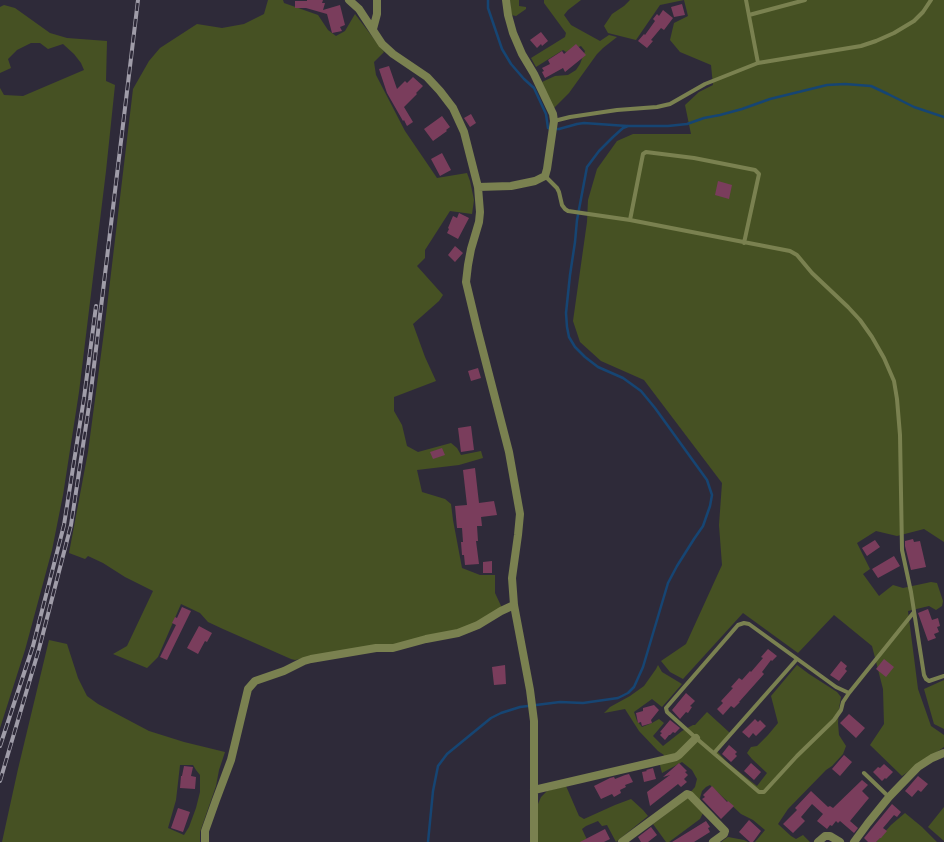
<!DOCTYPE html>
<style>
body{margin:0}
canvas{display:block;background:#2e2a39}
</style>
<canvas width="944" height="842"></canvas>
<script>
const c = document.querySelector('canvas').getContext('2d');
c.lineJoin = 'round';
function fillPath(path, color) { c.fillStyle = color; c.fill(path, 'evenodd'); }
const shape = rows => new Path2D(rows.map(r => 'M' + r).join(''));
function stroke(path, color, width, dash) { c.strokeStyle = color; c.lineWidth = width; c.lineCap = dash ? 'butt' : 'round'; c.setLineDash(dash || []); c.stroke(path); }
const green = shape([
 [268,0,283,0,284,3,318,15,328,30,336,36,345,31,355,14,384,52,374,62,376,75,405,131,437,178,467,173,470,181,474,200,472,214,450,211,425,250,425,258,417,266,443,295,439,301,413,324,425,357,436,381,394,397,394,411,402,425,407,446,418,452,451,443,457,448,461,455,481,451,483,458,459,465,417,470,422,492,445,499,451,504,453,520,462,568,480,575,495,575,495,593,502,608,476,623,458,630,392,645,324,654,295,660,291,659,223,629,208,622,200,613,181,604,158,657,147,668,113,654,127,646,153,591,125,577,103,563,88,556,85,559,69,553,88,452,104,332,133,89,149,61,160,48,197,24,222,28,244,24,264,14],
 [510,0,519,0,519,6,526,7,526,9,516,16,511,15],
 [544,0,581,0,568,10,564,15,571,25,600,41,609,35,617,37,603,48,597,54,569,93,553,109,542,82,555,76,568,75,576,70,580,64,585,51,581,46,566,52,563,50,536,67,531,58,565,37,566,33,544,3],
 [630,0,944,0,944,542,924,529,897,536,876,531,857,543,870,569,863,574,879,596,893,585,903,588,931,582,937,583,943,601,942,606,936,610,929,606,908,611,918,689,931,726,944,735,944,747,902,776,870,745,884,724,883,689,872,646,834,615,798,653,743,613,683,679,670,672,661,661,686,644,722,565,719,525,722,483,644,380,601,361,580,342,573,321,587,222,588,200,597,169,617,141,633,134,691,134,685,105,699,92,713,85,711,65,680,52,670,40,674,23,688,16,684,0,660,5,636,40,608,33,604,26,612,14,624,6],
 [4,5,15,8,50,33,67,38,107,41,106,81,115,85,106,171,79,392,63,495,52,550,25,650,0,728,0,88,4,95,23,96,84,70,81,63,74,54,63,44,48,49,40,43,31,43,17,50,8,59,11,68,0,73,0,7],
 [49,640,67,644,78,678,87,696,98,704,149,731,184,742,225,752,219,770,216,786,200,832,200,842,2,842,18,769],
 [180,765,193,765,196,770,200,775,200,792,196,808,189,827,184,835,168,828,176,800],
 [658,665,662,672,682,684,662,707,652,699,634,712,637,721,642,727,652,723,659,719,664,723,653,736,663,746,682,731,693,725,695,725,707,712,730,733,716,750,727,762,757,786,767,773,752,759,747,753,751,747,757,746,768,735,778,723,771,696,792,671,797,665,809,674,837,692,841,697,839,708,838,723,839,735,846,746,843,754,832,766,826,770,788,809,778,824,791,836,796,839,803,835,810,842,755,842,765,830,753,820,741,814,710,785,706,787,702,791,700,798,703,813,700,819,669,842,666,842,653,824,681,803,695,787,697,779,692,770,682,762,662,773,660,765,664,755,658,751,639,731,625,709,604,713,610,707,630,696,644,686,656,669],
 [944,680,944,729,934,724,924,689],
 [566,786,579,816,584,819,615,805,631,799,643,810,648,816,616,842,607,825,602,826,598,821,586,826,582,829,588,842,538,842,538,804,541,797,547,791],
 [944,807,944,841,928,827],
 [905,813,922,827,937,842,876,842,891,825],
 [728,837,744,840,748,842,721,842]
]);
const stream = shape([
 [488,0,488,8,502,49,511,64,524,79,534,88,546,114,548,128,550,129],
 [555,129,559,129,577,124,584,123,627,126],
 [428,842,433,791,438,766,447,754,491,718,501,713,520,707,560,702,583,703,618,698,628,693,634,687,643,667,668,583,677,566,694,539,703,526,710,506,712,495,707,480,655,408,641,391,623,378,598,367,585,357,575,347,569,337,567,327,566,313,570,275,575,242,577,220,587,167,599,151,613,137,623,128,628,126,668,126,687,124,704,118,720,115,742,109,770,99,827,85,845,84,871,86,888,94,914,107,944,117]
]);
const building = shape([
 [307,0,323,0,322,3,325,3,323,10,340,5,345,25,340,27,342,31,332,33,327,14,306,8,295,8,295,1,307,1],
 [682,4,685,15,674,17,671,7],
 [663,10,673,18,664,30,661,28,651,40,653,41,647,48,638,41,644,34,645,35,655,21,653,19,657,14,659,16],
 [541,32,548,41,542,46,541,44,537,48,530,40],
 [576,44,586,55,565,72,563,68,545,78,542,72,544,71,542,68,550,64,548,60,562,51,564,54],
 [389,66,397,89,405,81,407,83,413,77,423,86,416,93,417,94,404,107,413,122,407,126,404,120,403,121,387,93,379,69],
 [471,114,476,123,470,127,464,118],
 [442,116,450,127,446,130,447,131,433,141,424,129],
 [442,153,451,170,440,176,431,159],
 [718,181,732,185,729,199,715,195],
 [459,213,469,218,458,239,447,233,449,229,448,228,453,216,457,218],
 [455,246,463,253,455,262,448,255],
 [478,368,481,378,471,381,468,371],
 [471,426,474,450,461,452,458,428],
 [442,448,445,455,433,459,430,452],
 [475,468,479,503,494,501,497,515,481,517,482,526,477,526,478,541,476,541,479,564,465,565,464,555,462,555,461,542,463,542,462,528,457,528,455,506,467,505,463,470],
 [913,539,914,542,920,541,926,567,911,570,905,546,905,541],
 [875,540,880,547,867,556,862,548],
 [894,556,900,566,878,578,872,569],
 [492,561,492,573,483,573,483,562],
 [182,607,191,611,167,660,160,657,176,625,172,623,175,617,177,618],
 [928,609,932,620,938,618,940,626,937,627,939,632,934,634,936,638,928,641,918,613],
 [199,626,212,633,207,642,205,641,198,654,187,648],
 [768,649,777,656,772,661,771,660,762,672,764,674,739,702,740,702,734,708,731,706,723,715,717,709,723,703,721,701,733,688,731,687,739,678,742,680,750,671,751,672,763,658,761,657],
 [884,659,894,667,886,677,876,669],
 [841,661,847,666,845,669,847,671,839,681,830,675],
 [505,665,506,684,494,685,492,667],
 [686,693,695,701,690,706,692,707,688,713,686,712,680,719,672,710],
 [654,705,659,710,651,720,652,723,642,726,641,722,638,723,636,713,643,711,643,708],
 [849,714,865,728,856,738,840,723],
 [755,719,758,722,760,720,766,726,756,736,753,733,749,738,742,732],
 [670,720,680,728,675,733,673,732,670,735,669,735,665,740,660,735,662,733,660,732],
 [729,745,737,752,735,754,737,756,731,762,722,754],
 [844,755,852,762,840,776,832,769],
 [679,763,687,771,685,772,688,775,684,779,687,782,681,787,678,784,650,806,647,792,670,775,663,777],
 [751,763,761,772,754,780,744,771],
 [884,764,893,772,886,779,885,778,882,781,873,772,878,767,880,768],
 [184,766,193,767,191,776,196,777,195,789,180,788,181,776,182,776],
 [653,768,656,779,644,782,642,772,647,771,646,770],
 [629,774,633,782,625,785,626,787,620,790,621,793,614,797,612,794,601,799,594,786,610,778,614,777,615,779,625,775],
 [918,776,928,784,921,792,918,790,912,797,905,791],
 [862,780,868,785,862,791,869,798,850,821,858,828,854,833,840,821,838,823,836,821,832,826,830,825,827,829,817,821,823,814,812,804,801,817,805,821,793,833,783,824,797,810,795,808,811,791,828,807,830,806,833,808],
 [712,786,727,802,728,801,734,806,721,819,702,799,705,797,703,795],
 [892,804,901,812,897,817,894,815,883,828,887,831,881,838,880,838,876,842,868,842,864,838],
 [178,808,190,812,183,832,171,828],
 [749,820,761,831,753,842,750,842,739,832],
 [706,821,710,827,708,828,710,832,694,842,672,842],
 [651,827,657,835,648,842,641,842,638,837],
 [605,829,610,839,604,842,580,842]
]);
const lane = shape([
 [746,0,758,63],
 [749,15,805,0],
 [554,121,570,117,617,110,657,107,670,104,705,84,758,63,861,46,876,41,894,33,914,21,923,12,931,0],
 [545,176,557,188,559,192,562,205,565,209,568,211,630,220,790,251,797,255,812,273,848,307,860,320,872,337,884,358,894,381,897,399,900,435,902,550,911,592,924,675,926,679,929,681,944,676],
 [630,220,643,154,646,152,694,158,755,170,759,174,744,243],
 [849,693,836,687,749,624,744,623,738,625,666,708,667,712,696,738,759,792,764,792,797,756,834,720,841,710,843,702,849,693,914,612],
 [714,753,797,659],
 [864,773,889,797]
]);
const street = shape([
 [349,0,359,9,382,44,393,54,427,77,440,91,453,108,464,132,478,187,480,212,479,222,471,249,468,265,466,282,477,328,509,452,520,514,518,535,512,578,514,605,530,690,534,721,534,842],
 [373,29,377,14,377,0],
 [478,187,511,186,535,181,545,176,547,169,554,121,553,114,534,74,522,54,513,33,508,15,506,0],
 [534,790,676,757,679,755,696,738],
 [205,842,205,831,216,800,231,760,248,689,255,681,284,671,304,661,311,659,376,648,393,648,426,639,458,633,478,625,501,611,514,605],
 [622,842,687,794,690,795,725,831,724,834,713,842],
 [818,842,825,836,830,836,840,842],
 [854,842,868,823,889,797,918,767,932,758,944,753]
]);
const rail = shape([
 [0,746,33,646,64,525,84,398,96,306],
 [0,781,39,649,71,525,90,399,138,0]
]);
fillPath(green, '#465123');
stroke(stream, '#164573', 2.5);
fillPath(building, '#7a3d5c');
stroke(lane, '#7a8150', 4);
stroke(street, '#7a8150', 8);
stroke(rail, '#a09da9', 4);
stroke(rail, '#2e2a39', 2.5, [8]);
</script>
